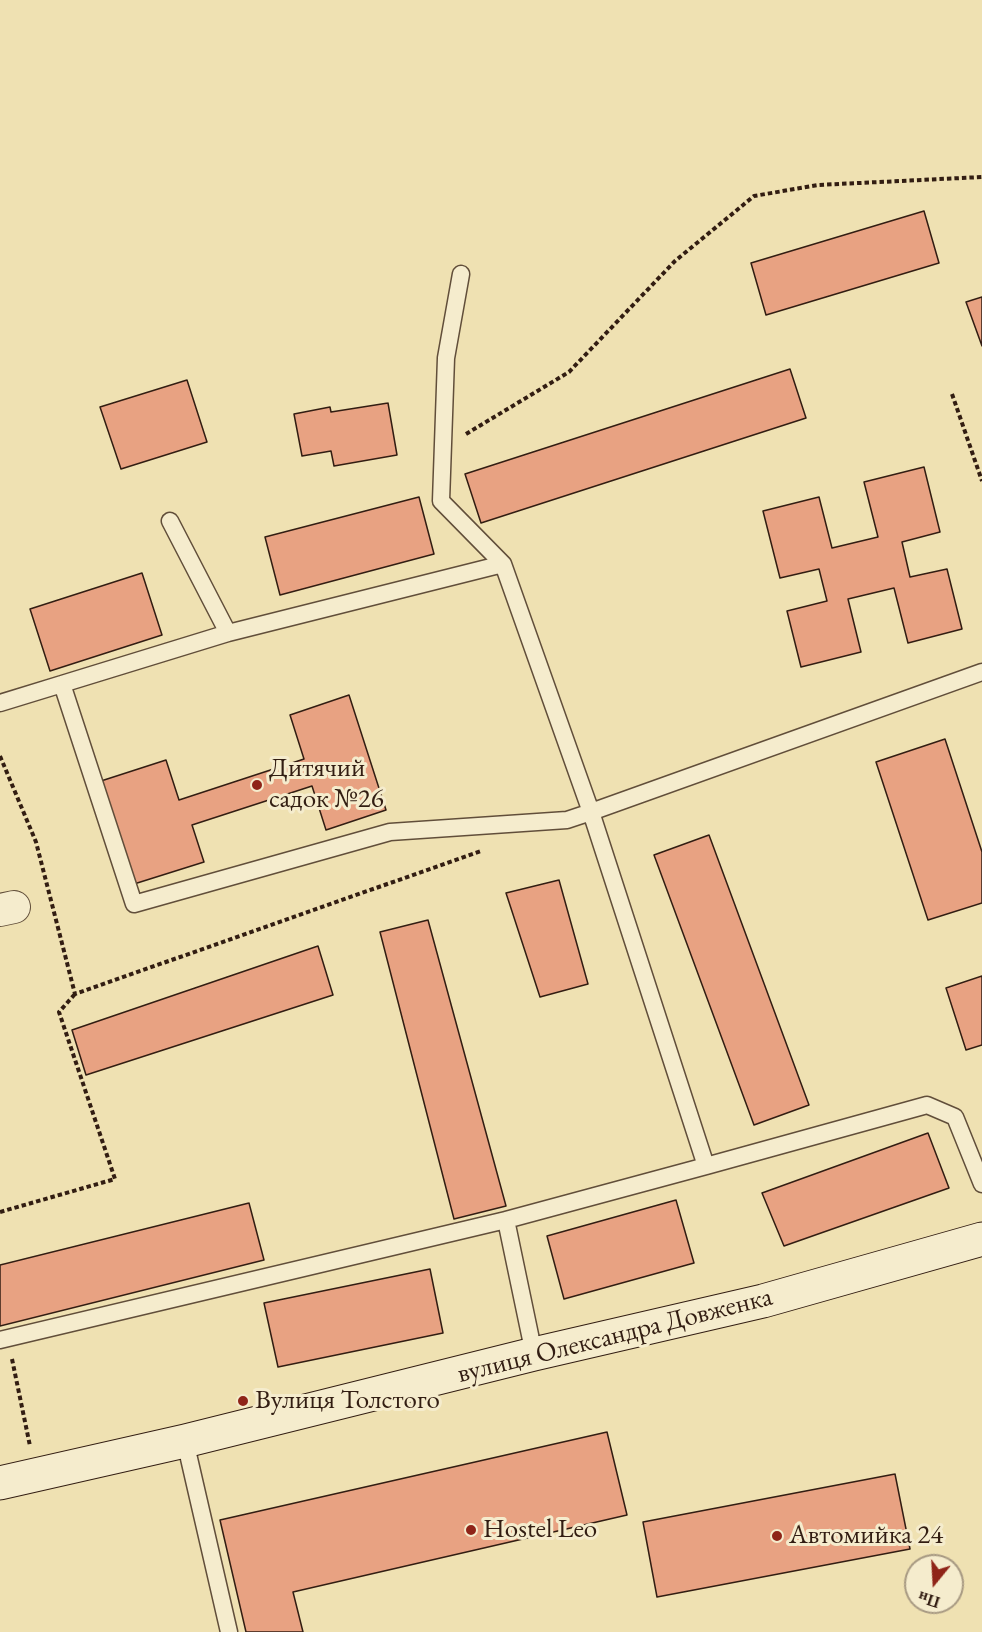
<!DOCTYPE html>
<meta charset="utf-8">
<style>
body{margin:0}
#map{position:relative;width:982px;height:1632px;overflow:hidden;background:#efe1b2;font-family:"EB Garamond",serif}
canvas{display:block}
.north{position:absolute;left:904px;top:1554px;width:60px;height:60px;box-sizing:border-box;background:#f5eccd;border:2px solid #a79982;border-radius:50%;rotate:198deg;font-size:16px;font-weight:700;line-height:24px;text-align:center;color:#321d12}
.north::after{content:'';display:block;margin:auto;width:21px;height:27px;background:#8f2418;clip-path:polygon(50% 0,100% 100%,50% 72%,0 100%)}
</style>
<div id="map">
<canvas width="982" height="1632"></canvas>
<div class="north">Пн</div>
</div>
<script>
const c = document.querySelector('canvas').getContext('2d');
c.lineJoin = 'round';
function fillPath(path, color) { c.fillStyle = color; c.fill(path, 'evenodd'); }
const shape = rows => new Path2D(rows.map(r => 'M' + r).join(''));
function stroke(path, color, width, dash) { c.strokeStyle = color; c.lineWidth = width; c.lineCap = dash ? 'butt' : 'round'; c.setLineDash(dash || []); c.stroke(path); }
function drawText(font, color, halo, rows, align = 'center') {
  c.font = font + ' "EB Garamond",serif'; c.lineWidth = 6; c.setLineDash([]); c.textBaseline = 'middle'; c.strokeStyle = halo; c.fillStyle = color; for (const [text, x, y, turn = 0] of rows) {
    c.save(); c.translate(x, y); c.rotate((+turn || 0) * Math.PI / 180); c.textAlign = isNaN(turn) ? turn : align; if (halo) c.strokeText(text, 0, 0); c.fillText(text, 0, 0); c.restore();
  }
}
const building = shape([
 [924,211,939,263,766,315,751,263,924,211],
 [982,297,982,346,966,302,982,297],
 [790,369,806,418,481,523,465,474,790,369],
 [187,380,207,442,121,469,100,407,187,380],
 [388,403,397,455,334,466,331,451,302,456,294,414,330,407,331,412,388,403],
 [924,467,940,532,902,542,910,577,947,569,962,629,908,643,894,588,848,599,861,652,801,667,787,611,827,601,819,569,780,578,763,511,819,497,832,548,878,537,864,482,924,467],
 [419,497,434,554,280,595,265,537,419,497],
 [142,573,162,635,50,671,30,609,142,573],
 [349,695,386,810,326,830,312,786,192,825,204,862,134,884,101,781,166,760,179,800,304,759,290,715,349,695],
 [945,739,982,852,982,903,928,920,876,762,945,739],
 [709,835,809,1105,754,1125,654,855,709,835],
 [559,880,588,984,540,997,506,893,559,880],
 [428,920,506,1206,454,1219,380,932,428,920],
 [318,946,333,995,86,1075,72,1030,318,946],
 [982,976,982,1045,966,1050,946,988,982,976],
 [928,1133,949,1188,784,1246,762,1193,928,1133],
 [676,1200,694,1263,564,1299,547,1236,676,1200],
 [249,1203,264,1260,0,1326,0,1265,249,1203],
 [430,1269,443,1333,278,1367,264,1303,430,1269],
 [607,1432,627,1515,293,1592,303,1632,246,1632,220,1520,607,1432],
 [895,1474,910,1549,657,1597,643,1522,895,1474]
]);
const path = shape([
 [952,394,982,481],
 [466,434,569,372,675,261,754,196,818,185,982,177],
 [0,756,36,842,75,994,481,851],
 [0,1212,115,1179,59,1012,75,994],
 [12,1359,30,1446]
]);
const lane = shape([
 [170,521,228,633,503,564],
 [62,684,228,633],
 [0,703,62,684,134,904,390,832,567,820,591,812,503,564,441,501,446,358,461,274],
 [706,1166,927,1105,955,1117,982,1184],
 [0,1340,506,1220],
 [534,1354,506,1220,706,1166,591,812,982,672],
 [185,1441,229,1632]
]);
const street = shape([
 [0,910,14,907]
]);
const secondary = shape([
 [0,1483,185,1441,534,1354,763,1301,982,1239]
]);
const markers = [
 [257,785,6,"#8f2418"],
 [243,1401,6,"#8f2418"],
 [471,1530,6,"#8f2418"],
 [777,1536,6,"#8f2418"]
];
const poiNames = [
 ["Дитячий",269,769],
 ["садок №26",269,800],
 ["Вулиця Толстого",255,1401],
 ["Hostel Leo",483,1530],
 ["Автомийка 24",789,1536]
];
const streetNames = [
 ["вулиця Олександра Довженка",615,1336,-14]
];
fillPath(building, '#e8a282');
stroke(building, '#321d12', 1.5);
stroke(lane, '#614e3a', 19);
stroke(street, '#614e3a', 34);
stroke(secondary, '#321d12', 35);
stroke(path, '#321d12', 4, [4.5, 3]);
stroke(lane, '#f5eccd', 16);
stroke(street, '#f5eccd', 32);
stroke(secondary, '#f5eccd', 33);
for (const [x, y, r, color] of markers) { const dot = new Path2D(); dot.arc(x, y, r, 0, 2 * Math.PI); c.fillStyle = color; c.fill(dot); stroke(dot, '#f5eccd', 2); }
drawText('27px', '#321d12', '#f5eccd', poiNames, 'left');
drawText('27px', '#321d12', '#f5eccd', streetNames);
</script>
